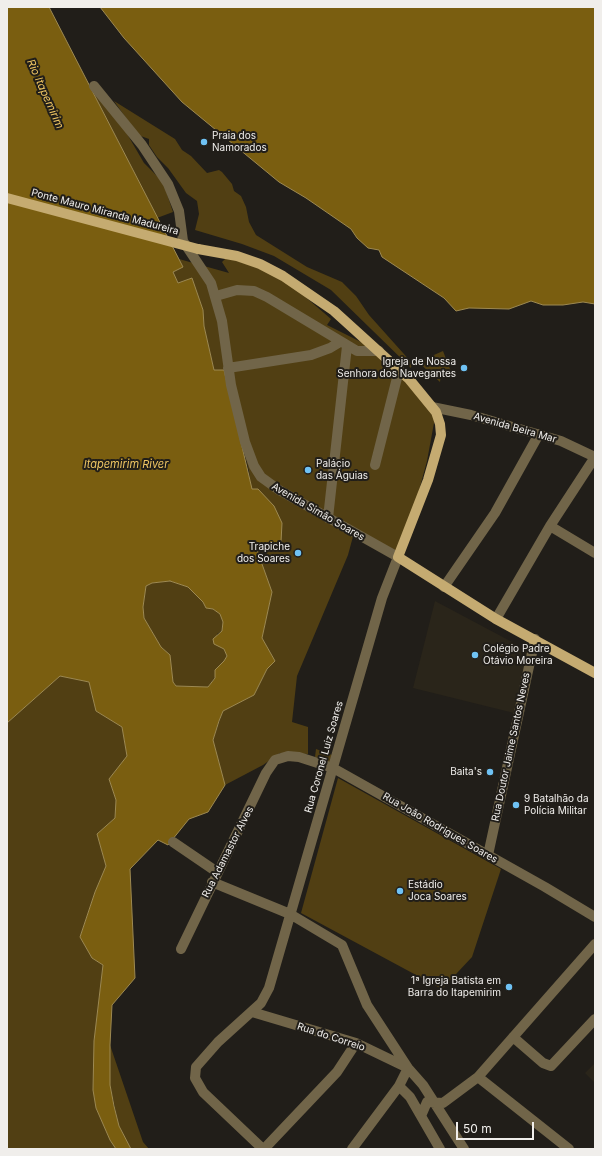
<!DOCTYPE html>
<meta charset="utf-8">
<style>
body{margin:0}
#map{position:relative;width:602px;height:1156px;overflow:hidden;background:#211e19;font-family:Inter,sans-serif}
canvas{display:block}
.frame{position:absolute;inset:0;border:8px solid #f0eeeb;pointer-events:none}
.scale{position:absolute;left:456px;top:1122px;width:78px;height:18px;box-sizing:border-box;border:2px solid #f0eeeb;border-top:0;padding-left:5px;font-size:12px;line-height:14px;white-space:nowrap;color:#f0eeeb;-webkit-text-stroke:3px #211e19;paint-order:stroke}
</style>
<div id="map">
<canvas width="602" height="1156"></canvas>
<div class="frame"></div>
<div class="scale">50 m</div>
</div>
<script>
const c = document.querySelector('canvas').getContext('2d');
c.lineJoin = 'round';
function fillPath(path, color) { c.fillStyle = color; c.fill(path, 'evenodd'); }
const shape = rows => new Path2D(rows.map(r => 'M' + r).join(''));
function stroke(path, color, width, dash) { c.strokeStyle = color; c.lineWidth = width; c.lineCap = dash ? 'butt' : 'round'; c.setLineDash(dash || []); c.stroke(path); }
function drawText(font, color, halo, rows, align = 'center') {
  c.font = font + ' Inter,sans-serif'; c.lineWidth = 4; c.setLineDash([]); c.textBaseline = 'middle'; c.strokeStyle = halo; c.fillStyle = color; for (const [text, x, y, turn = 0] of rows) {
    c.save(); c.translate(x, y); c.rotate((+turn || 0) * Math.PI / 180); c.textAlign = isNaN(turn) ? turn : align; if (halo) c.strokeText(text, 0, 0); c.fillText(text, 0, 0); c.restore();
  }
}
const built = shape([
 [435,601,529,651,514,713,413,688],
 [595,1063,595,1083,585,1073]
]);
const green = shape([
 [98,84,144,163,163,182,173,212,157,218,91,88],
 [114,101,175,139,182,150,191,156,207,173,219,170,222,172,232,184,234,191,241,196,246,207,249,222,256,235,307,267,342,282,356,296,369,315,412,363,411,368,331,290,274,256,242,244,195,230,199,214,197,201,186,193,168,168,157,157,149,145,149,139,138,135],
 [227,257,264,270,295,288,331,319,327,325,379,351,436,412,427,461,411,520,398,554,355,529,348,555,297,676,292,722,308,727,308,754,280,753,263,765,225,785,213,740,223,711,254,695,267,669,275,661,262,638,272,592,257,550,249,471,224,370,214,370,204,326,203,310,192,278,178,283,173,272,183,267,179,259,229,273,222,262],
 [443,351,452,374,441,374,440,382,418,362],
 [170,581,188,587,203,602,206,608,213,609,220,614,223,622,222,631,217,634,219,646,224,649,227,656,224,661,215,670,215,677,208,687,176,686,173,682,170,655,161,647,144,618,143,607,146,586,152,583],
 [60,676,89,682,96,711,122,727,127,756,109,779,116,800,115,818,97,834,106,866,95,892,80,937,92,958,103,965,94,1041,93,1090,96,1108,110,1140,116,1149,7,1149,7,723],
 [316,749,332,755,329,763,315,757],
 [338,778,501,869,472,957,442,989,301,913],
 [110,1045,143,1142,149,1149,131,1149,119,1126,110,1085]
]);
const water = shape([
 [7,7,49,7,183,267,173,272,178,283,192,278,203,310,204,326,214,370,224,370,252,489,258,489,274,506,282,523,281,542,257,550,272,592,262,638,275,661,267,669,254,695,223,711,219,721,213,740,225,785,208,812,189,819,168,845,158,840,130,869,135,978,112,1005,110,1045,110,1085,114,1106,119,1126,131,1149,116,1149,110,1140,96,1108,93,1090,94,1041,103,965,92,958,80,937,95,892,106,866,97,834,115,818,116,800,109,779,127,756,122,727,96,711,89,682,60,676,7,723,7,7],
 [170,581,188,587,203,602,206,608,213,609,220,614,223,622,222,631,213,639,214,644,224,649,227,656,224,661,215,670,215,678,208,687,176,686,173,682,170,655,161,647,144,618,143,607,146,586,152,583,170,581],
 [100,7,595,7,595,304,583,302,563,305,543,305,531,301,509,309,469,308,456,311,444,298,382,257,379,250,368,248,357,238,351,229,306,198,279,182,182,102,124,38,100,7]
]);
const minor = shape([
 [94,86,142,145,168,184,179,211,183,241,211,283,222,321,231,385,245,442,254,466,261,477,279,490,398,557,382,598,269,988,261,1003,218,1042,196,1067,195,1078,203,1092,263,1149],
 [216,296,237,290,254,291,267,297,357,351,379,351],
 [228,368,311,355,330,348,340,342],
 [432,407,471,415,561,441,595,457],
 [375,465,399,370],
 [328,518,347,346],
 [550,526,595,553],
 [444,587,495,513,539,434],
 [496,619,550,526,595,457],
 [173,842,217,872],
 [488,855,535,639],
 [212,882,290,914,342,945,367,1005,408,1068,423,1085,464,1149],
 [181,949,266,773,275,760,288,756,299,757,333,768,545,887,595,917],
 [252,1012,356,1043,408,1068],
 [513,1037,543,1063,551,1066,595,1019],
 [408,1068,399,1086,410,1097,440,1149],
 [478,1077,569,1149],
 [421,1116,427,1102,443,1103,478,1077,595,944],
 [264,1149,337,1072,356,1043],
 [352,1149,399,1086]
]);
const major = shape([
 [198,249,237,256,260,264,283,276,334,311,409,379,436,412,440,424,441,435,428,480,398,557,496,619,595,673]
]);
const majorBridge = shape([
 [7,198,198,249]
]);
const markers = [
 [204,142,4,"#6fc2f4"],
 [464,368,4,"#6fc2f4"],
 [308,470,4,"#6fc2f4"],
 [298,553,4,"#6fc2f4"],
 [475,655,4,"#6fc2f4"],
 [490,772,4,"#6fc2f4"],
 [516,805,4,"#6fc2f4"],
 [400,891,4,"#6fc2f4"],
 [509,987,4,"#6fc2f4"]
];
const poiNames = [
 ["Praia dos",212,136],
 ["Namorados",212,148],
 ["Igreja de Nossa",456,362,"right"],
 ["Senhora dos Navegantes",456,374,"right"],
 ["Palácio",316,464],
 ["das Águias",316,476],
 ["Trapiche",290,547,"right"],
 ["dos Soares",290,559,"right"],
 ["Colégio Padre",483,649],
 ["Otávio Moreira",483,661],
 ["Baita's",482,772,"right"],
 ["9 Batalhão da",524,799],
 ["Polícia Militar",524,811],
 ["Estádio",408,885],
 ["Joca Soares",408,897],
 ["1ª Igreja Batista em",501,981,"right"],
 ["Barra do Itapemirim",501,993,"right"]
];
const streetNames = [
 ["Ponte Mauro Miranda Madureira",105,212,15],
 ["Avenida Beira Mar",515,428,16],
 ["Avenida Simão Soares",318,512,30],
 ["Rua Doutor Jaime Santos Neves",511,747,-78],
 ["Rua Coronel Luiz Soares",324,757,-74],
 ["Rua João Rodrigues Soares",440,828,30],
 ["Rua Adamastor Alves",228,852,-63],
 ["Rua do Correio",331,1037,18]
];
const waterNames = [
 ["Rio Itapemirim",45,94,66],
 ["Itapemirim River",126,465]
];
fillPath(built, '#2a251a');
fillPath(green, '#513f13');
fillPath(water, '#7a5e10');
stroke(water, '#9d8952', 1);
stroke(minor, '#716549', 10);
stroke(major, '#c5ab71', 10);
stroke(majorBridge, '#c5ab71', 10);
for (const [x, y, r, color] of markers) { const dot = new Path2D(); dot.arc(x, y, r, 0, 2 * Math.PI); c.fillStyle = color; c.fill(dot); stroke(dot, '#211e19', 1.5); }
drawText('10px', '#f0eeeb', '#211e19', poiNames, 'left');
drawText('10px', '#f0eeeb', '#211e19', streetNames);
drawText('italic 11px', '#edc462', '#211e19', waterNames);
</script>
